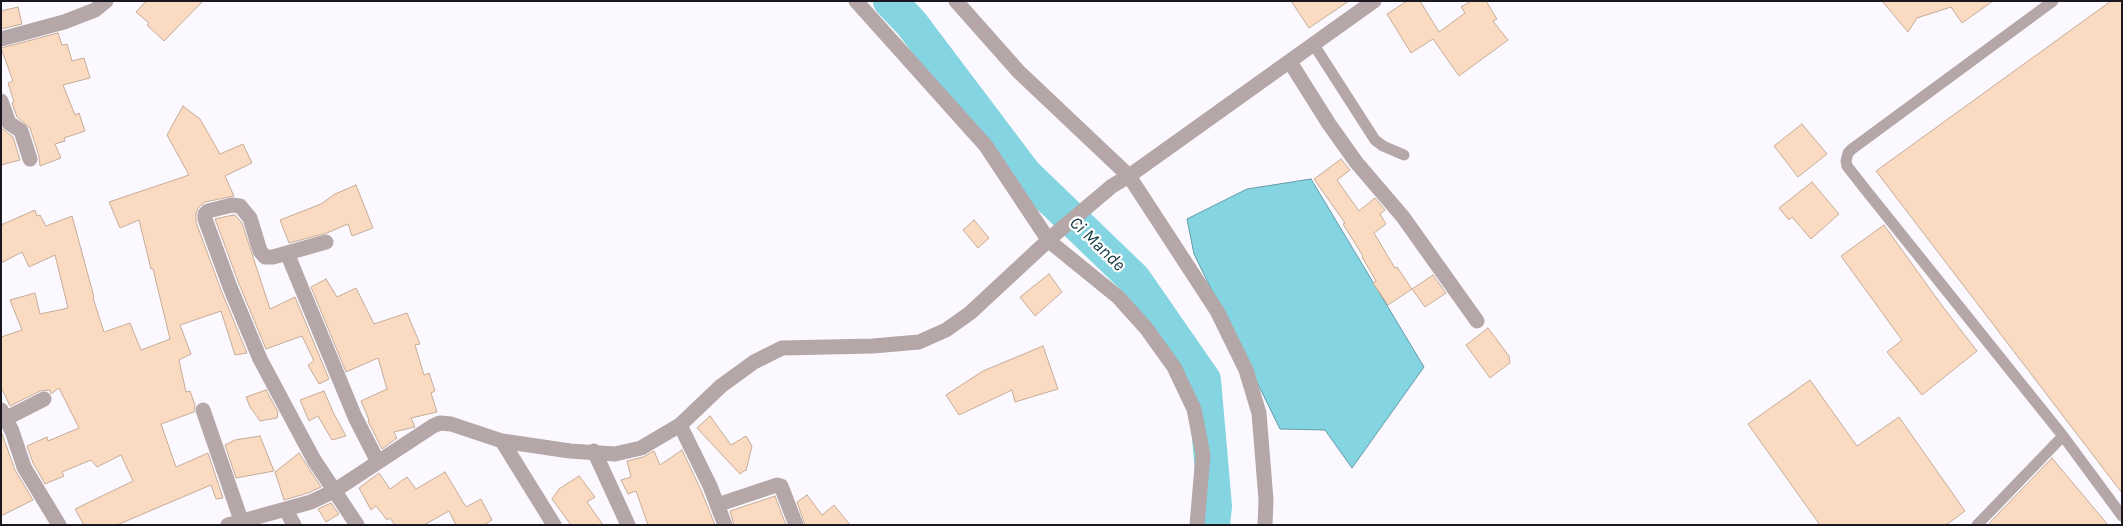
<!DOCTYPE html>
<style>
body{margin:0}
#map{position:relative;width:2123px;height:526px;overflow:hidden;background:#fbf9ff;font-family:Karla,sans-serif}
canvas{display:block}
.frame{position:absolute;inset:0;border:2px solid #1b1721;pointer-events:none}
</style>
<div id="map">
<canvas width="2123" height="526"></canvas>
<div class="frame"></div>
</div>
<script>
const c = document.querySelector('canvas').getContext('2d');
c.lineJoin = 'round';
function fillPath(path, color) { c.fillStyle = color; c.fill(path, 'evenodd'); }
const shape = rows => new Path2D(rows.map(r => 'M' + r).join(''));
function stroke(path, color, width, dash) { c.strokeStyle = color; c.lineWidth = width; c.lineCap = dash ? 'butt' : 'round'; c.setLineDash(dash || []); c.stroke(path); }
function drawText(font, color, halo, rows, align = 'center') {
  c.font = font + ' Karla,sans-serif'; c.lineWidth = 4.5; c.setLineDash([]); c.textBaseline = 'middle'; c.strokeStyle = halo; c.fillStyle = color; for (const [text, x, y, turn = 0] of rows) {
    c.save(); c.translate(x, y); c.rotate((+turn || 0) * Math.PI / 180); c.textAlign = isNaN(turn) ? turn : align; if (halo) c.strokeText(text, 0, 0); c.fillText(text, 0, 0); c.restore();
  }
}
const water = shape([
 [1311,179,1424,367,1352,468,1325,430,1280,429,1194,254,1187,219,1247,189,1311,179]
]);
const river = shape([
 [890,1,911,23,1025,174,1134,279,1204,380,1215,506,1213,525]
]);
const building = shape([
 [146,1,203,1,164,41,147,25,149,23,136,12,146,1],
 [1291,1,1349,1,1309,28,1291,1],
 [1407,1,1420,1,1439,32,1465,13,1461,7,1471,1,1486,1,1497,19,1493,21,1508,40,1459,76,1433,39,1411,53,1387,14,1407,1],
 [1882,1,1993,1,1962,23,1951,7,1917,18,1908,32,1882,1],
 [2111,1,2122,1,2122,493,1876,171,2111,1],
 [18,7,22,24,1,29,1,11,18,7],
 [58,33,62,45,67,44,72,61,84,58,90,78,63,85,75,115,79,113,85,131,64,138,65,141,55,144,61,158,40,166,39,156,30,128,17,117,12,103,14,102,8,83,13,81,1,48,58,33],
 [183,106,200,119,220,154,243,144,252,163,225,176,234,196,205,202,198,208,196,214,196,222,221,290,247,353,235,355,221,311,180,325,191,354,179,360,186,392,190,391,195,405,194,412,161,424,176,467,208,453,223,498,216,499,211,485,117,525,84,525,75,509,133,481,121,455,97,467,91,460,62,472,64,476,45,484,33,463,27,446,47,437,48,441,79,428,59,388,51,394,50,390,40,391,10,406,1,387,1,337,22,330,10,300,35,293,40,314,68,308,55,255,29,267,22,252,1,263,1,225,35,210,37,216,40,215,46,226,72,216,94,297,93,298,104,332,130,323,141,350,170,339,153,269,151,269,139,220,120,228,109,202,189,175,167,135,183,106],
 [1802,124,1827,154,1798,177,1774,146,1802,124],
 [1,128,13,137,20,160,1,165,1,128],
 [1341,159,1350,170,1337,180,1359,211,1375,198,1385,210,1380,214,1386,224,1374,233,1395,268,1397,267,1412,289,1388,305,1373,283,1376,281,1362,257,1363,256,1343,224,1345,223,1314,179,1341,159],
 [1812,182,1839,214,1811,239,1792,217,1789,220,1779,208,1812,182],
 [356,185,373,228,352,236,348,224,327,233,289,243,280,220,321,204,335,194,356,185],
 [233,215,235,215,242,223,270,309,295,297,329,379,319,384,308,365,314,361,302,336,266,349,239,284,215,219,233,215],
 [974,220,989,238,978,248,963,230,974,220],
 [1884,225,1943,307,1977,351,1922,395,1887,352,1902,340,1841,256,1884,225],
 [1049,274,1062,292,1035,316,1020,297,1049,274],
 [1433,275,1446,293,1425,307,1412,289,1433,275],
 [326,279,337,297,356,288,374,324,407,313,420,344,415,345,424,375,429,373,435,391,431,393,437,412,411,418,415,427,394,432,397,438,382,449,368,421,369,420,361,401,387,389,378,358,346,372,311,287,326,279],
 [1488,328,1509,356,1510,363,1490,378,1466,345,1488,328],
 [1043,346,1058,389,1015,402,1012,390,959,415,946,395,983,371,1043,346],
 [1810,380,1857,446,1899,417,1965,511,1946,525,1820,525,1748,424,1810,380],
 [266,390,278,412,277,418,260,421,250,407,246,397,266,390],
 [324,391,333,412,346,436,332,440,318,416,309,421,300,400,324,391],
 [710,416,731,445,746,436,752,446,746,471,745,470,740,474,697,428,710,416],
 [1,431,15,470,33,500,1,516,1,431],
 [260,436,274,471,236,478,225,445,235,440,260,436],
 [682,450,701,490,715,525,648,525,636,491,628,494,621,480,631,477,627,461,643,457,654,451,660,465,682,450],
 [299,453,321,487,308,493,284,500,275,472,299,453],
 [2052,458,2108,525,1988,525,1996,516,2052,458],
 [445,472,466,507,481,499,492,520,484,525,456,525,449,511,424,525,395,525,390,518,387,520,376,506,371,510,359,488,379,473,390,489,407,477,416,489,445,472],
 [579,476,595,497,587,502,603,525,571,525,552,499,559,489,579,476],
 [807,495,822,515,834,505,850,525,805,525,797,502,807,495],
 [775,496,786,525,734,525,730,511,775,496],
 [331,503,339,514,326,522,318,509,331,503]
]);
const lane = shape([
 [2053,1,1852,149,1848,153,1846,161,1847,166,1865,189,2063,436,2122,516],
 [1314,45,1375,140,1383,146,1404,155],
 [1977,525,2063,436]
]);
const street = shape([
 [856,1,986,146,1049,241,1118,297,1146,328,1174,367,1194,409,1203,455,1197,525],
 [956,1,1019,72,1129,176,1217,311,1246,370,1259,413,1266,500,1265,525],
 [1,39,64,22,95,10,106,1],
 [1290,62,1329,124,1356,162,1403,217,1477,321],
 [1,101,9,123,21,131,30,159],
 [326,242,273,257,265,257,260,251,250,218,240,206,232,205,208,211,205,214,205,219,230,287,260,359,314,460,357,525],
 [287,253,355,417,378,462],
 [1,410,12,431,24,467,59,525],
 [203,410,241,520],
 [1,421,44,399],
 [680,425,710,486,725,525],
 [502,441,554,525],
 [594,451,628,525],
 [717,505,777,485,781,486,796,525],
 [286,510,294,525],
 [228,525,311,502,334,491,433,426,440,423,451,424,502,441,570,451,615,454,641,448,680,425,721,386,754,362,782,348,873,346,919,342,946,330,970,313,1054,235,1112,186,1129,176,1374,1]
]);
const waterNames = [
 ["Ci Mande",1097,244,44]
];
fillPath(water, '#84d5e1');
stroke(water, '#649ca7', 1);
stroke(river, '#84d5e1', 34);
fillPath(building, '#fadac1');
stroke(building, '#c5ac98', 1);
stroke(lane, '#b5a6a7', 11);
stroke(street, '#b5a6a7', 15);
drawText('italic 18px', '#133a40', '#fff', waterNames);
</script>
